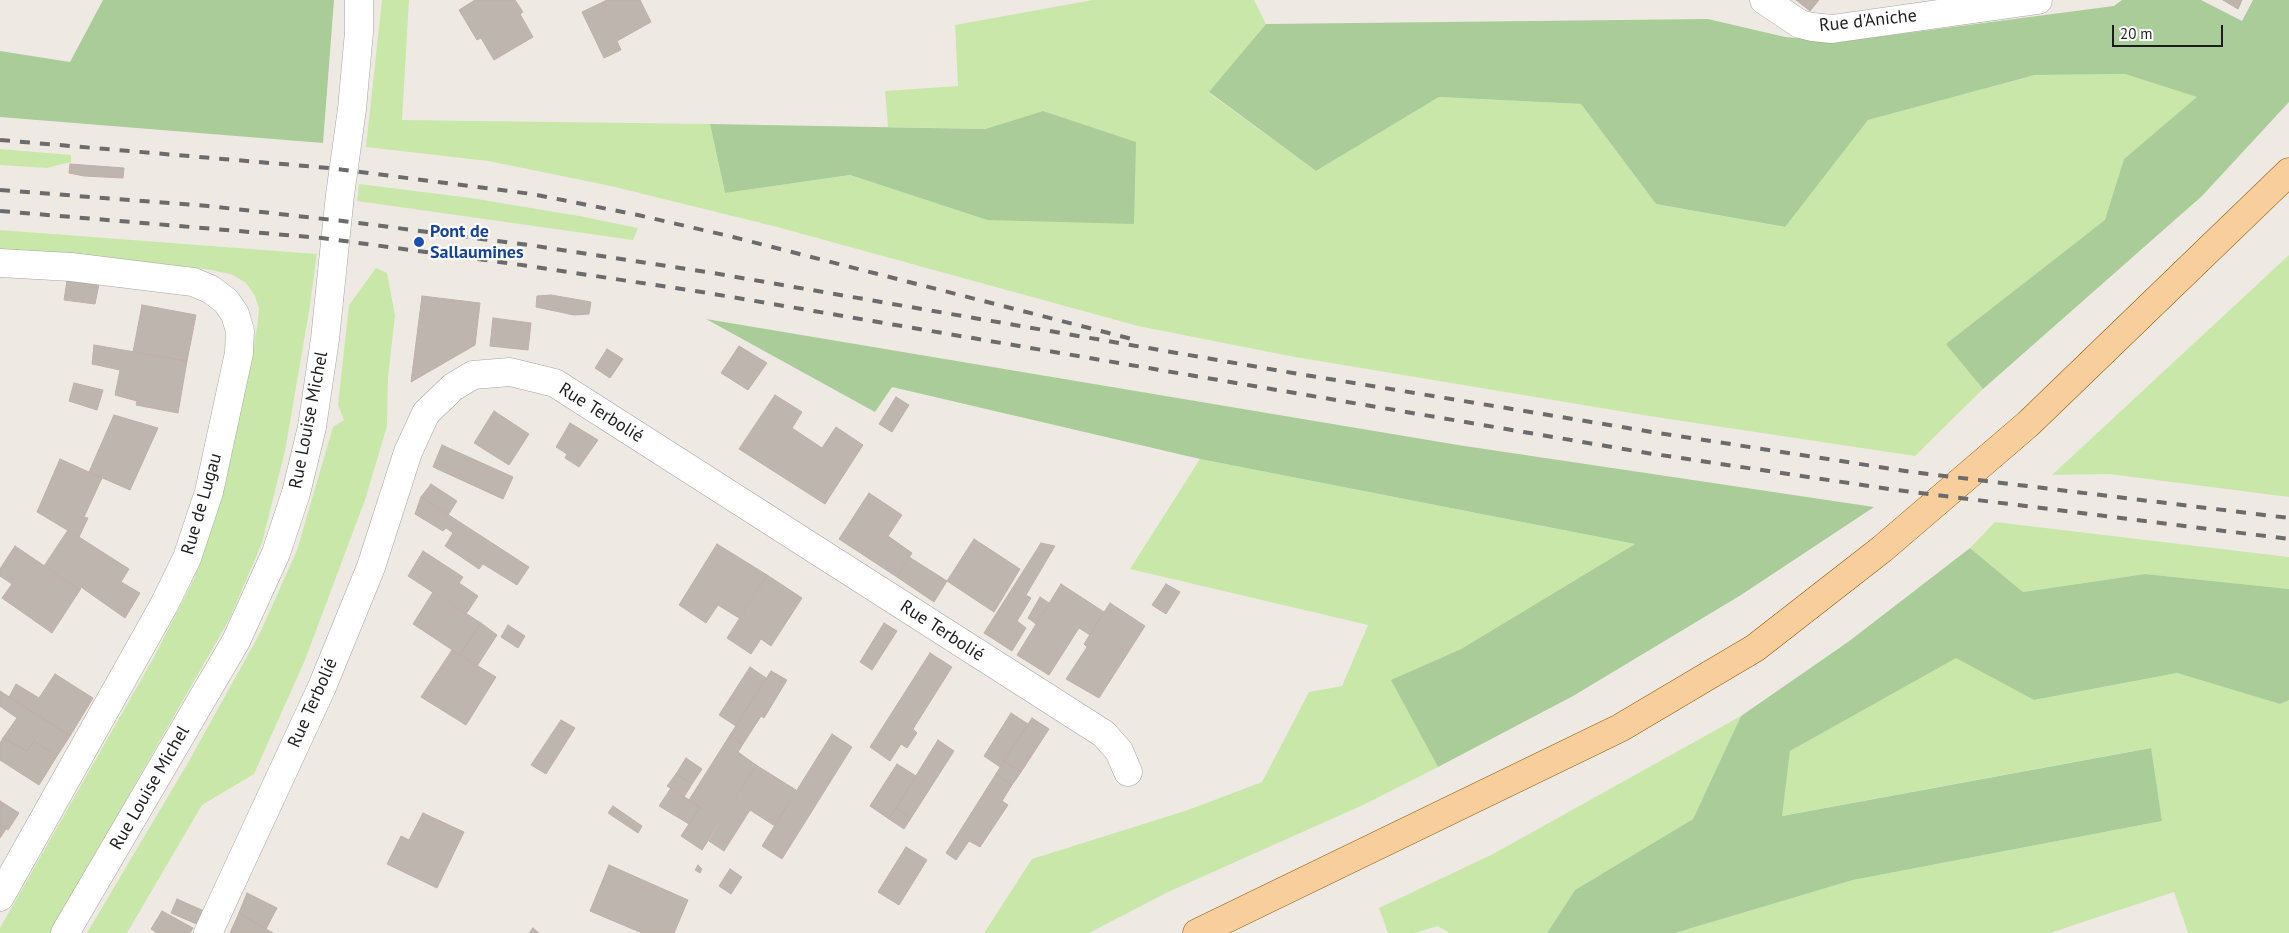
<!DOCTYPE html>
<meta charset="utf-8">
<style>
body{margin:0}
#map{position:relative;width:2289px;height:933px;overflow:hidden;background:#eeeae3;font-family:"PT Sans",sans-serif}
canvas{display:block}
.scale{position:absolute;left:2112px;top:25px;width:111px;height:22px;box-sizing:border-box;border:2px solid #1d1d1d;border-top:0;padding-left:6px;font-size:15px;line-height:18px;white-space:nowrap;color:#1d1d1d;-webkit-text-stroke:4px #fff;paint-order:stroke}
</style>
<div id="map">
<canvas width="2289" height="933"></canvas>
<div class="scale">20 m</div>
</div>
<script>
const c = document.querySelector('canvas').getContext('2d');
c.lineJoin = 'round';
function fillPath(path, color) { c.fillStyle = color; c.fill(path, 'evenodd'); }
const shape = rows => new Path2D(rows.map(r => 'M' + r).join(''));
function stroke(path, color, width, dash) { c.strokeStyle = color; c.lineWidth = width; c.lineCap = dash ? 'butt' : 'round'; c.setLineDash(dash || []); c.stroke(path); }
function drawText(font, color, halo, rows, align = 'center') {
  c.font = font + ' "PT Sans",sans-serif'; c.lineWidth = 4.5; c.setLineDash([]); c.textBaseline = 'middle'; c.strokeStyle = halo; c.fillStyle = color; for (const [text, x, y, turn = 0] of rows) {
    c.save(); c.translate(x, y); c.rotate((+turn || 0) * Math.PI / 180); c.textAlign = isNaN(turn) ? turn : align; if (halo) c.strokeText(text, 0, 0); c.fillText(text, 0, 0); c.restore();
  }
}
const grass = shape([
 [382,0,409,0,402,120,710,124,725,193,850,175,987,220,1043,111,985,129,888,127,885,91,958,86,955,25,1093,0,1254,0,1266,24,1209,93,1316,171,1439,97,1581,104,1656,204,1784,227,1868,120,2035,75,2125,74,2198,97,2124,159,2106,220,1947,344,1983,389,1915,456,1649,416,1295,357,1138,326,777,227,611,186,488,161,366,147],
 [0,149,71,155,71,162,47,168,0,165],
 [359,184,471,198,579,216,638,228,633,240,357,201],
 [0,230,317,254,309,312,285,451,262,543,230,618,50,933,0,933,0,928,154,657,194,579,226,481,257,328,259,308,255,296,246,283,233,275,212,270,76,256,0,251],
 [2289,255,2289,497,2109,474,2052,475],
 [376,268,387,273,395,315,388,378,387,426,366,497,305,660,254,774,202,805,127,933,87,933,189,761,260,633,297,550,333,427,344,420,338,405,349,305],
 [1200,459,1635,544,1461,649,1392,680,1438,767,1363,805,1168,892,1089,933,984,933,1032,859,1188,810,1262,782,1309,692,1342,686,1368,625,1130,569],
 [1995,522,2289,557,2289,589,2145,574,2023,592,1970,548],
 [1956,657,2034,700,2177,673,2280,704,2289,700,2289,933,2188,933,2174,892,2050,933,1675,933,1853,880,2162,821,2150,748,1781,816,1790,751],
 [1741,716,1693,819,1575,890,1547,933,1449,933,1438,926,1415,933,1388,933,1379,908,1493,854]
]);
const forest = shape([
 [103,0,334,0,323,143,0,117,0,51,70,62],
 [2122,0,2201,0,2242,21,2253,0,2289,0,2289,102,2202,196,1983,389,1946,344,2105,220,2124,159,2197,97,2125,74,2035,75,1868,120,1785,227,1656,204,1581,104,1439,97,1316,171,1209,92,1266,24,1708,19,1785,37,1838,42,2114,6],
 [1043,111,1136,142,1134,224,987,220,850,175,725,193,710,124,985,129],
 [706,319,1458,445,1874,507,1741,595,1573,696,1438,767,1391,680,1461,649,1635,544,1200,459,892,387,875,412],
 [1970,548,2023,592,2145,574,2289,589,2289,700,2280,704,2177,673,2034,700,1956,658,1790,751,1782,816,2151,748,2162,821,1853,880,1675,933,1547,933,1575,890,1693,819,1741,716,1848,642]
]);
const building = shape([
 [475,0,515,0,523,12,520,14,533,37,494,60,481,38,477,40,459,10,475,0],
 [607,0,640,0,651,22,617,41,621,50,604,58,582,12,607,0],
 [1796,0,1819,0,1810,11,1796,0],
 [2223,0,2242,0,2238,9,2223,0],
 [70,164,124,168,123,178,84,176,69,173,70,164],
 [67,281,99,284,95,304,64,300,67,281],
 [551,295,591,302,589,314,574,315,536,307,537,296,551,295],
 [422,296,480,303,475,345,411,382,422,296],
 [142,305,196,315,187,361,133,352,142,305],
 [493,318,531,323,528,350,490,346,493,318],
 [94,345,187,361,178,413,136,405,137,401,115,395,120,370,92,364,94,345],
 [739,346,767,363,748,390,721,373,739,346],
 [607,349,623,359,610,378,595,368,607,349],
 [74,383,103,390,97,410,69,401,74,383],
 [775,395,802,412,792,428,822,448,836,427,863,445,825,504,739,449,775,395],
 [896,397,909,405,892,432,879,424,896,397],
 [494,411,529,434,509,465,474,443,494,411],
 [114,415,158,428,130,490,89,472,114,415],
 [570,423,598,440,579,467,565,458,567,454,556,447,570,423],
 [442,445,513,477,503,499,433,467,442,445],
 [60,459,102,478,84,517,88,518,79,537,37,512,60,459],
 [431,484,457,501,448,515,421,497,431,484],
 [869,493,902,515,888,536,912,553,897,577,839,539,869,493],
 [421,497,529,567,517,585,483,564,479,569,445,546,453,533,446,528,443,531,415,514,421,497],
 [68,530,129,569,121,582,140,593,125,618,81,587,80,590,44,566,68,530],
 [974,539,1020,569,994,612,947,581,974,539],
 [1041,543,1055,546,1026,595,1031,598,1017,621,1026,628,1012,651,984,633,1041,543],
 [717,544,767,575,739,618,718,605,706,623,679,605,717,544],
 [15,546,80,590,52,633,2,598,12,584,0,576,0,569,15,546],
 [423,551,463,577,459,583,478,596,466,614,408,576,423,551],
 [909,557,947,581,934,602,897,577,909,557],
 [767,575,802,598,771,646,761,639,751,654,727,638,767,575],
 [1061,584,1104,612,1090,635,1079,628,1049,675,1017,655,1061,584],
 [1166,584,1180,592,1166,614,1152,605,1166,584],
 [433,592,481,623,460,655,413,624,433,592],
 [1040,597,1049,603,1036,624,1028,618,1040,597],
 [1110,603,1145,626,1099,698,1066,679,1087,647,1084,644,1110,603],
 [481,623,497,635,477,666,460,655,481,623],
 [884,623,897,631,872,670,860,662,884,623],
 [508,625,525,636,518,648,501,637,508,625],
 [452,650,496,677,466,725,421,697,452,650],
 [930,653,952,667,913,729,917,733,907,748,901,744,890,761,870,747,930,653],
 [750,667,766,678,736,726,719,715,750,667],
 [771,671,787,680,764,718,761,716,743,744,730,735,771,671],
 [55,674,93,698,70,736,9,697,16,684,39,698,55,674],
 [0,691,70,736,57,756,34,741,27,751,3,738,17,718,0,706,0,691],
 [1011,713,1028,724,1000,767,984,756,1011,713],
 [1032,718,1049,729,1021,772,1004,761,1032,718],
 [561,720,575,728,546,774,531,765,561,720],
 [832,734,852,747,782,859,762,846,832,734],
 [730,735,743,744,738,752,756,765,702,850,681,836,700,807,689,800,730,735],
 [3,738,27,751,34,741,57,756,39,785,0,760,0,743,3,738],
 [938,740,954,751,911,818,896,808,938,740],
 [686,758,702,769,692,784,676,774,686,758],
 [1004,761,1021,772,1012,785,996,774,1004,761],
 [897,764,916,776,889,819,870,806,897,764],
 [756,765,796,790,775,826,750,810,724,851,709,841,756,765],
 [676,774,692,784,684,797,667,786,676,774],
 [996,774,1012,785,1002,801,1008,805,980,847,969,841,956,860,946,853,996,774],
 [671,788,700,807,689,824,659,806,671,788],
 [0,801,19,813,8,830,0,825,0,801],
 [613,806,642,826,638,833,608,813,613,806],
 [896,808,911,818,904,829,889,819,896,808],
 [423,813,464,832,437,888,387,864,401,836,409,840,423,813],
 [0,825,6,829,0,838,0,825],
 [906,847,927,860,899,905,878,892,906,847],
 [609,865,688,900,674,933,642,933,590,911,609,865],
 [698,865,702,869,700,873,695,870,698,865],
 [730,869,742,877,731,894,719,886,730,869],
 [247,893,277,908,266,929,239,913,247,893],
 [177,899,204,911,199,925,171,913,177,899],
 [162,911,193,928,190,933,157,933,151,929,162,911],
 [239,913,266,929,273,933,230,933,239,913],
 [533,928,539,933,529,933,533,928]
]);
const minor = shape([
 [1764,0,1800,24,1812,27,1832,29,2038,0],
 [0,263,71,267,193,282,210,289,226,301,235,314,240,331,239,353,209,492,187,558,164,605,0,897],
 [65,933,236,641,276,553,296,493,312,427,325,339,340,195,352,109,359,32,359,0],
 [208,933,322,687,371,567,408,452,426,413,453,387,473,375,510,372,555,383,1104,734,1119,751,1128,772]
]);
const major = shape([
 [1197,933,1620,728,1755,648,1882,549,2028,424,2289,172]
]);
const rail = shape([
 [0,140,329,168,532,194,638,215,733,237,1132,339],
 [0,190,208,206,351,222,536,246,713,273,1293,373,1652,432,1912,472,2289,518],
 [0,211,322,238,529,266,708,293,1647,453,1889,489,2289,539]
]);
const markers = [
 [419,242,6,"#1a4fb4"]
];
const streetNames = [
 ["Rue d'Aniche",1868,21,-6],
 ["Rue Terbolié",601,413,32],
 ["Rue Louise Michel",309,420,-79],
 ["Rue de Lugau",202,504,-74],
 ["Rue Terbolié",942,631,33],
 ["Rue Terbolié",313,703,-66],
 ["Rue Louise Michel",150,788,-60]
];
const transitNames = [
 ["Pont de",430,232],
 ["Sallaumines",430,253]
];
fillPath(grass, '#cae7aa');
fillPath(forest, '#ac9');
fillPath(building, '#beb5af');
stroke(building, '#bfb0a6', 1);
stroke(minor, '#a4a4a4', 29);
stroke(major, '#905d05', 29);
stroke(minor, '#fff', 28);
stroke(major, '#f8ce9d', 28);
stroke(rail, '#6b6b6b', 4, [10, 10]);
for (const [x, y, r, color] of markers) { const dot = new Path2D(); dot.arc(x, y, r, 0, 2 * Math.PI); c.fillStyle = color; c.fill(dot); stroke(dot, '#fff', 2); }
drawText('18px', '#1d1d1d', '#fff', streetNames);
drawText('bold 18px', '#164399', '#fff', transitNames, 'left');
</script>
